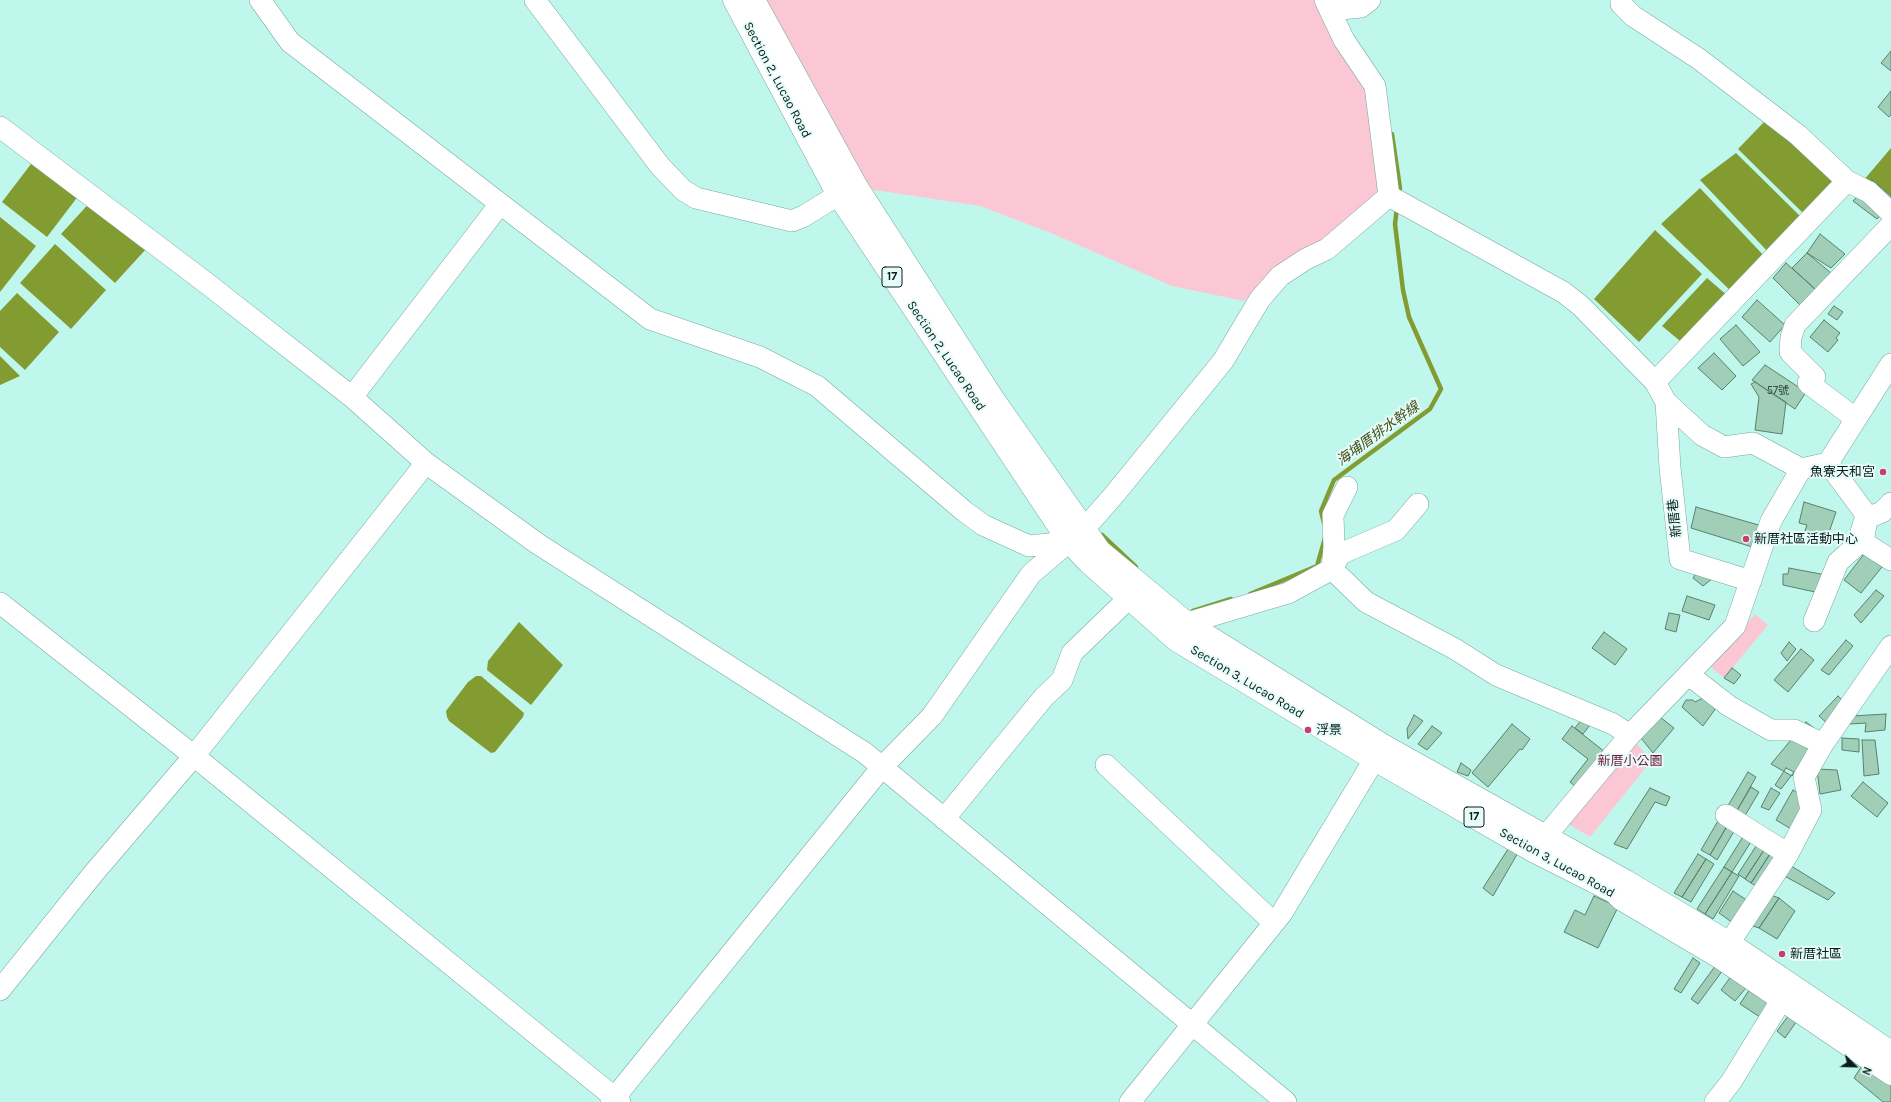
<!DOCTYPE html>
<meta charset="utf-8">
<style>
body{margin:0}
#map{position:relative;width:1891px;height:1102px;overflow:hidden;background:#c0f7ed;font-family:Karla,sans-serif}
canvas{display:block}
.north{position:absolute;left:1835px;top:1046px;width:40px;height:40px;-webkit-text-stroke:3px #e7fcf8;paint-order:stroke;rotate:113deg;font-size:11px;font-weight:700;line-height:16px;text-align:center;color:#081e1b}
.north::after{content:'';display:block;margin:auto;width:14px;height:18px;background:#081e1b;clip-path:polygon(50% 0,100% 100%,50% 72%,0 100%)}
</style>
<div id="map">
<canvas width="1891" height="1102"></canvas>
<div class="north">N</div>
</div>
<script>
const c = document.querySelector('canvas').getContext('2d');
c.lineJoin = 'round';
function fillPath(path, color) { c.fillStyle = color; c.fill(path, 'evenodd'); }
const shape = rows => new Path2D(rows.map(r => 'M' + r).join(''));
function stroke(path, color, width, dash) { c.strokeStyle = color; c.lineWidth = width; c.lineCap = dash ? 'butt' : 'round'; c.setLineDash(dash || []); c.stroke(path); }
function drawText(font, color, halo, rows, align = 'center') {
  c.font = font + ' Karla,"Noto Sans TC",sans-serif'; c.lineWidth = 4; c.setLineDash([]); c.textBaseline = 'middle'; c.strokeStyle = halo; c.fillStyle = color; for (const [text, x, y, turn = 0] of rows) {
    c.save(); c.translate(x, y); c.rotate((+turn || 0) * Math.PI / 180); c.textAlign = isNaN(turn) ? turn : align; if (halo) c.strokeText(text, 0, 0); c.fillText(text, 0, 0); c.restore();
  }
}
const green = shape([
 [766,0,1316,0,1365,85,1379,191,1323,240,1284,261,1244,301,1172,286,1051,233,980,206,868,189],
 [1755,614,1768,625,1724,678,1711,667],
 [1630,735,1651,761,1590,837,1567,823]
]);
const water = shape([
 [1765,121,1839,180,1806,216,1738,149],
 [1891,148,1891,205,1863,181],
 [1736,153,1801,217,1770,254,1700,180],
 [34,160,79,195,47,237,2,202],
 [1700,188,1766,258,1734,294,1661,224],
 [94,198,147,248,115,283,61,234],
 [0,217,36,246,0,292],
 [1655,230,1702,274,1639,342,1594,299],
 [55,244,106,290,71,329,20,283],
 [1707,278,1728,296,1685,345,1662,326],
 [17,293,59,332,25,370,0,347,0,311],
 [0,356,20,376,0,385],
 [519,622,563,665,531,705,487,670,488,661],
 [476,676,481,676,524,713,523,717,495,752,491,753,449,721,447,717,446,711,468,682]
]);
const stream = shape([
 [1392,134,1400,188,1399,196],
 [1324,523,1321,511,1334,480,1430,409,1441,389,1409,317,1403,290,1395,224,1397,207],
 [1102,535,1136,567],
 [1250,594,1317,566,1325,538],
 [1193,611,1231,599]
]);
const building = shape([
 [1891,51,1891,71,1881,63,1891,51],
 [1891,91,1891,115,1889,117,1878,107,1891,91],
 [1872,180,1891,196,1891,205,1877,219,1853,201,1872,180],
 [1820,234,1845,254,1831,268,1807,253,1820,234],
 [1807,253,1831,273,1815,289,1792,268,1807,253],
 [1786,263,1815,289,1800,305,1773,278,1786,263],
 [1757,300,1785,325,1770,342,1742,317,1757,300],
 [1834,306,1843,312,1837,320,1828,314,1834,306],
 [1824,320,1840,333,1836,338,1838,340,1828,352,1810,337,1824,320],
 [1736,325,1760,352,1743,366,1720,339,1736,325],
 [1714,353,1736,376,1722,390,1698,368,1714,353],
 [1765,365,1806,392,1795,409,1752,380,1765,365],
 [1755,382,1786,402,1782,434,1755,430,1759,397,1751,384,1755,382],
 [1804,502,1836,512,1825,544,1803,537,1807,525,1799,523,1804,502],
 [1696,507,1769,528,1762,550,1691,528,1696,507],
 [1864,554,1882,567,1861,593,1844,580,1864,554],
 [1700,568,1713,578,1703,586,1693,578,1700,568],
 [1789,568,1826,575,1824,594,1783,585,1783,574,1788,574,1789,568],
 [1876,590,1884,596,1861,623,1854,615,1876,590],
 [1687,596,1715,605,1709,620,1682,611,1687,596],
 [1669,613,1680,615,1676,632,1665,629,1669,613],
 [1604,632,1627,649,1615,665,1592,648,1604,632],
 [1846,640,1853,646,1829,675,1821,670,1846,640],
 [1789,642,1796,649,1787,661,1781,653,1789,642],
 [1801,649,1814,660,1788,692,1774,680,1801,649],
 [1732,668,1741,675,1734,684,1724,678,1732,668],
 [1838,696,1847,705,1829,725,1819,716,1838,696],
 [1703,698,1716,708,1703,726,1682,707,1686,700,1693,700,1695,702,1703,698],
 [1886,714,1885,730,1865,732,1866,723,1850,724,1852,716,1886,714],
 [1414,715,1423,721,1408,739,1407,729,1414,715],
 [1660,717,1674,728,1653,753,1641,738,1660,717],
 [1582,719,1590,725,1583,734,1575,728,1582,719],
 [1806,722,1822,734,1792,776,1771,764,1806,722],
 [1512,724,1530,739,1522,750,1520,749,1488,787,1472,773,1512,724],
 [1432,726,1442,733,1427,750,1418,744,1432,726],
 [1572,726,1605,752,1577,788,1570,782,1588,759,1562,739,1572,726],
 [1842,738,1859,739,1859,752,1842,750,1842,738],
 [1862,740,1875,740,1879,774,1864,776,1862,740],
 [1461,763,1471,770,1468,776,1457,772,1461,763],
 [1786,768,1794,772,1781,789,1775,785,1786,768],
 [1817,769,1837,770,1841,790,1820,794,1817,769],
 [1748,772,1756,777,1735,814,1726,809,1748,772],
 [1863,782,1888,803,1877,817,1851,796,1863,782],
 [1751,787,1759,792,1743,819,1735,814,1751,787],
 [1650,788,1670,797,1666,806,1655,802,1627,849,1614,844,1650,788],
 [1771,788,1780,793,1769,810,1761,807,1771,788],
 [1793,790,1809,801,1793,830,1776,820,1793,790],
 [1722,814,1731,819,1710,855,1701,850,1722,814],
 [1729,823,1736,828,1717,860,1710,855,1729,823],
 [1746,832,1754,837,1732,872,1724,867,1746,832],
 [1760,840,1768,844,1745,879,1738,874,1760,840],
 [1768,844,1774,848,1751,883,1745,879,1768,844],
 [1510,846,1519,851,1493,896,1483,888,1510,846],
 [1774,848,1781,853,1759,888,1751,883,1774,848],
 [1698,854,1706,859,1682,897,1674,893,1698,854],
 [1706,859,1714,864,1691,902,1682,897,1706,859],
 [1788,864,1835,893,1828,900,1781,874,1788,864],
 [1724,867,1732,872,1705,914,1697,909,1724,867],
 [1732,872,1739,876,1713,919,1705,914,1732,872],
 [1733,891,1748,901,1733,923,1719,913,1733,891],
 [1768,894,1779,898,1759,928,1747,924,1768,894],
 [1594,896,1618,907,1598,948,1564,932,1575,910,1585,915,1594,896],
 [1779,898,1795,911,1777,939,1759,928,1779,898],
 [1693,958,1700,963,1681,993,1674,989,1693,958],
 [1716,965,1723,970,1698,1004,1691,999,1716,965],
 [1735,971,1751,982,1735,1001,1721,990,1735,971],
 [1751,987,1774,1000,1763,1019,1740,1004,1751,987],
 [1792,1011,1801,1015,1785,1038,1777,1031,1792,1011],
 [1863,1064,1891,1084,1891,1102,1883,1102,1854,1078,1863,1064]
]);
const minor = shape([
 [260,0,290,42,650,319,760,357,817,386,964,511,983,525,1029,546,1069,542],
 [535,0,660,166,683,190,696,198,792,221,804,216,838,195],
 [1325,0,1344,40,1375,86,1389,196],
 [1621,0,1621,4,1633,16,1699,59,1798,135,1847,181],
 [1330,10,1361,7,1370,0],
 [0,127,205,282,352,397,426,463,538,544,865,753,1286,1102],
 [1655,382,1847,181,1869,192,1891,213],
 [352,397,500,204],
 [1666,402,1670,468,1680,559,1751,581],
 [1855,418,1808,383,1815,377,1790,352,1791,337,1795,325,1891,225],
 [1828,463,1891,364],
 [1418,504,1396,530,1340,554,1332,569,1366,602,1455,649,1496,675,1613,724,1630,735],
 [0,603,194,756,620,1102],
 [1814,621,1838,562,1857,545,1865,519,1882,512,1891,503],
 [1180,634,1187,623,1288,593,1332,569,1334,547,1333,515,1347,487],
 [1689,675,1729,706,1771,730,1794,730,1823,744],
 [1106,765,1274,923],
 [1726,815,1788,854],
 [944,819,1044,697,1062,680,1072,653,1129,598],
 [1535,849,1630,735,1735,626,1771,521,1801,469],
 [1720,957,1788,854,1811,810,1804,777,1823,744,1891,646],
 [0,990,93,874,194,756,426,463],
 [611,1102,882,767,932,716,1031,574,1085,528,1114,495,1223,361,1260,299,1280,276,1306,259,1327,249,1389,196,1563,292,1581,306,1655,382,1666,402,1702,435,1724,447,1753,443,1801,469,1828,463,1865,513,1866,525,1863,542,1891,560],
 [1130,1102,1282,913,1383,745],
 [1715,1102,1731,1082,1782,999,1789,983]
]);
const major = shape([
 [734,0,838,195,1069,542,1088,562,1176,640,1375,760,1533,851,1614,892,1621,899,1719,957,1891,1074],
 [754,0,857,187,992,397,1100,551,1187,623,1383,745,1626,881,1728,942,1891,1052]
]);
const markers = [
 [1883,472,4,"#c93d71"],
 [1746,539,4,"#c93d71"],
 [1308,730,4,"#c93d71"],
 [1782,954,4,"#c93d71"]
];
const numberNames = [
 ["57號",1778,391]
];
const shields = [
 [892,277,20],
 [1474,817,20]
];
const shieldNames = [
 ["17",892,277],
 ["17",1474,817]
];
const streetNames = [
 ["Section 2, Lucao Road",777,80,62],
 ["Section 2, Lucao Road",946,356,56],
 ["新厝巷",1675,518,-96],
 ["Section 3, Lucao Road",1247,682,31],
 ["Section 3, Lucao Road",1557,863,29]
];
const poiNames = [
 ["魚寮天和宮",1875,472,"right"],
 ["新厝社區活動中心",1754,539],
 ["浮景",1316,730],
 ["新厝社區",1790,954]
];
const parkNames = [
 ["新厝小公園",1630,761]
];
const waterNames = [
 ["海埔厝排水幹線",1378,434,-36]
];
fillPath(green, '#fcc7d4');
fillPath(water, '#829c32');
stroke(stream, '#829c32', 4.5);
fillPath(building, '#a1ceb7');
stroke(building, '#57826d', 1);
stroke(minor, '#74a9a0', 22);
stroke(major, '#74a9a0', 23);
stroke(minor, '#fff', 21);
stroke(major, '#fff', 22);
for (const [x, y, r, color] of markers) { const dot = new Path2D(); dot.arc(x, y, r, 0, 2 * Math.PI); c.fillStyle = color; c.fill(dot); stroke(dot, '#e7fcf8', 1.5); }
drawText('11px', '#2e4a42', null, numberNames);
for (const [x, y, w] of shields) { const box = new Path2D(); box.roundRect(x - w / 2, y - 10, w, 20, 3); c.fillStyle = '#e7fcf8'; c.fill(box); stroke(box, '#081e1b', 1); }
drawText('bold 12px', '#081e1b', null, shieldNames);
drawText('13px', '#081e1b', '#e7fcf8', streetNames);
drawText('13px', '#081e1b', '#e7fcf8', poiNames, 'left');
drawText('13px', '#6f1b3b', '#e7fcf8', parkNames);
drawText('italic 14px', '#43511b', '#e7fcf8', waterNames);
</script>
